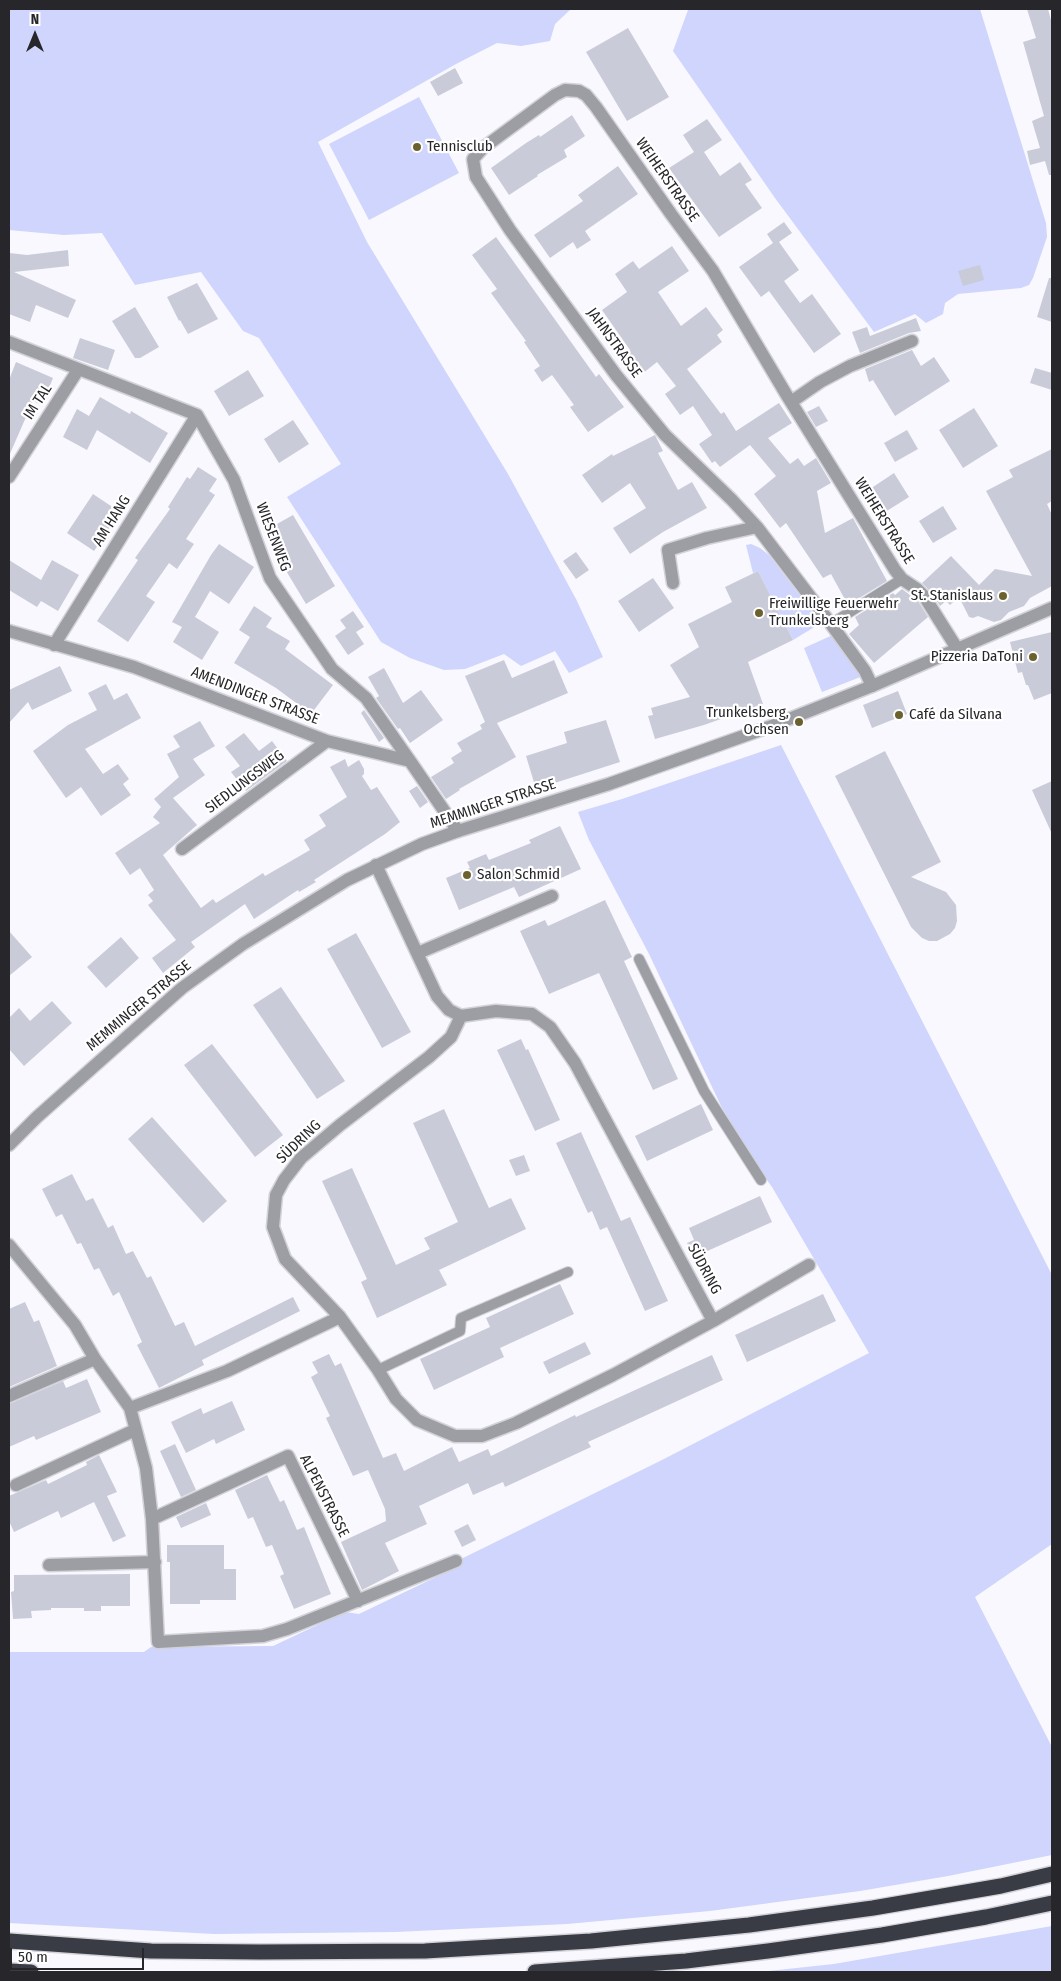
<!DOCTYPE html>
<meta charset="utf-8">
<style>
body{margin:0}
#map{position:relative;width:1061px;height:1981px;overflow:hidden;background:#f8f8fe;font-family:"Fira Sans Condensed",sans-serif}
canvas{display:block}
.frame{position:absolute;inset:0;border:10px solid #26262b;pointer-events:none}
.north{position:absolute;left:10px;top:10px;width:50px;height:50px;-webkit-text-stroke:4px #fff;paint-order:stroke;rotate:0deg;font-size:14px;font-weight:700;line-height:20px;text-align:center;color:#26262b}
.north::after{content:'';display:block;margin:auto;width:18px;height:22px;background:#26262b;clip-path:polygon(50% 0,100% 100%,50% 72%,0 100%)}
.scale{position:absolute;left:10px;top:1948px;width:134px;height:22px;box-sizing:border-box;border:2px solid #26262b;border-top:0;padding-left:6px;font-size:15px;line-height:18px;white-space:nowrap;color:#26262b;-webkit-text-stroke:4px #fff;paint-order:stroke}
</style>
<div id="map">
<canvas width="1061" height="1981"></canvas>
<div class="frame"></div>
<div class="north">N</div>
<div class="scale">50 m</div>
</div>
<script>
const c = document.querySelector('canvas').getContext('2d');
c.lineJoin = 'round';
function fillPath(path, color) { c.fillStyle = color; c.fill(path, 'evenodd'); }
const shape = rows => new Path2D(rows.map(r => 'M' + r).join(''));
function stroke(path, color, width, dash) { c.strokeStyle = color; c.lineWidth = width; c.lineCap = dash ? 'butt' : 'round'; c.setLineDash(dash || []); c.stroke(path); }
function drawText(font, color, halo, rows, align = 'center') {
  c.font = font + ' "Fira Sans Condensed",sans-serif'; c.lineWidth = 4.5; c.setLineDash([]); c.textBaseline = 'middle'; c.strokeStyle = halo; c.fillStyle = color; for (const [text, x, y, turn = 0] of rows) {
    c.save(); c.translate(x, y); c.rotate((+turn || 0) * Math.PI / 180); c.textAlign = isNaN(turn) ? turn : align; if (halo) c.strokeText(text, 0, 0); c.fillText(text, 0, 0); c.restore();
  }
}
const green = shape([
 [9,9,571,9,555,24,550,41,521,46,497,43,456,64,318,142,367,242,508,474,576,599,603,657,569,673,555,651,521,666,504,654,465,669,444,670,410,658,381,642,287,497,341,464,259,338,243,331,201,272,135,285,102,233,64,235,9,230],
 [684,9,980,9,1046,223,1047,237,1033,278,1029,285,1021,288,958,294,945,303,943,314,926,323,915,314,874,332,775,198,673,51,688,10],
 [419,97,459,173,369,220,329,144],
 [751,544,760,548,769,555,821,623,793,640,758,571,753,573,746,545],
 [835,634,863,676,822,692,804,648],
 [781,745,1052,1275,1052,1544,975,1597,1052,1747,1052,1855,948,1876,860,1891,710,1911,567,1924,395,1932,214,1934,9,1923,9,1652,144,1652,151,1647,273,1646,345,1612,359,1614,457,1567,461,1559,662,1460,869,1353,772,1187,757,1166,722,1108,649,954,589,840,578,812,622,799],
 [1052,1926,1052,1972,759,1972,834,1964]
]);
const building = shape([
 [1027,9,1048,9,1052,24,1052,175,1049,175,1045,161,1030,165,1027,151,1040,148,1032,121,1044,116,1023,42,1036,38],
 [628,28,669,97,627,121,586,52],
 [455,68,463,83,438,96,430,82],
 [572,115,585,136,564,150,567,157,537,175,538,176,509,195,491,168,526,143,539,135,540,137],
 [707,119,722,140,704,152,720,176,740,162,752,180,745,184,762,208,719,237,669,168,694,152,683,135],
 [618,166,638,194,585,231,591,240,577,249,573,242,550,258,534,235,583,201,578,195],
 [784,222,792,233,779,242,799,270,784,281,800,303,812,294,841,334,814,353,769,291,761,297,739,267,773,243,767,234],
 [496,237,596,377,599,374,624,407,588,432,570,407,574,405,552,375,542,382,534,370,540,366,524,342,526,341,491,293,497,289,472,255],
 [672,246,689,271,658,292,681,326,706,307,723,330,717,335,722,342,687,369,721,414,724,412,736,431,779,403,792,423,768,438,790,464,798,458,804,466,816,458,831,483,817,491,825,533,853,518,887,581,848,605,831,574,823,578,786,523,780,528,754,494,776,476,750,445,720,467,715,461,712,463,699,444,712,435,693,406,680,415,665,394,676,386,657,362,642,374,626,353,630,350,602,310,627,292,615,274,633,261,639,269],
 [68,250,69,266,14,272,76,300,68,318,36,305,30,322,9,314,9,253,27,255],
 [980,265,984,280,963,286,958,271],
 [1049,278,1052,278,1052,322,1037,317],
 [197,283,218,319,188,334,180,320,179,321,167,297],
 [135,307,159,347,140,358,135,358,112,321],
 [916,318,921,331,909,333,860,353,852,332,867,327,870,336],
 [80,338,115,350,108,370,73,358],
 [912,350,921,366,934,357,950,381,895,416,873,380,869,382,865,369],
 [16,362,53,378,42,405,33,401,9,456,9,380],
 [1035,368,1052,373,1052,390,1030,383],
 [248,370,264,396,229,416,214,391],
 [100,397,130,414,131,411,168,433,150,463,97,430,87,450,63,437,77,409,89,416],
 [819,406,828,421,816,427,807,412],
 [974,408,998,446,963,468,939,430],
 [293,420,309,444,279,463,264,439],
 [907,430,918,449,895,462,884,443],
 [655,435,663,451,658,453,678,490,692,482,707,508,663,532,630,554,613,528,646,508,630,483,602,503,582,475,612,454,613,456],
 [1052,449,1052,501,1047,504,1052,515,1052,586,1030,598,1024,606,1009,612,1001,620,994,622,978,616,973,618,969,617,959,597,950,605,946,601,940,606,931,592,922,583,951,556,979,585,995,569,1032,576,986,491,1013,477,1009,470],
 [198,467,217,479,209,491,215,495,186,539,194,544,177,569,169,563,146,596,155,602,128,642,97,621,138,560,135,558,170,509,168,507,187,477,190,479],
 [894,473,909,497,882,514,870,494,870,489],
 [93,494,120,512,94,551,67,533],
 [943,506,957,529,933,543,919,521],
 [293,515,335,586,306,604,285,569,289,566,268,529],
 [219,544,254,567,229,604,210,591,195,617,219,632,202,660,173,642,182,627,172,622,211,555],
 [576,552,589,570,576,579,563,561],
 [9,560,41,580,52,560,79,575,58,611,41,601,37,607,9,590],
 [758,571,793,640,748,662,763,704,704,725,655,739,648,716,653,715,651,708,690,697,670,665,699,647,688,624,732,602,725,587],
 [653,578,674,608,639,632,618,601],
 [902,589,918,601,928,617,874,663,849,634,859,625,855,617,893,593,895,595],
 [254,606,272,618,266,627,290,641,285,649,333,685,311,714,276,688,234,663,250,637,239,630],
 [353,611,364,627,356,632,364,644,348,655,335,636,346,628,340,620],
 [1052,632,1052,693,1034,700,1028,685,1026,685,1022,672,1018,673,1010,642],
 [504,660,512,678,554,660,568,693,497,723,516,757,459,789,460,790,446,799,431,777,454,763,451,758,462,751,457,743,482,729,480,725,485,722,465,676],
 [60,666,72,691,32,710,28,702,9,723,9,690],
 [384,668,403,703,421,690,443,720,410,743,400,728,398,729,376,698,379,696,368,677],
 [106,684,114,700,127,693,141,718,85,749,103,774,118,764,129,779,123,784,131,795,101,816,81,787,66,798,33,751,68,725,97,710,88,693],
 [898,691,907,714,872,728,863,705],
 [364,710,384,738,379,742,361,713],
 [606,720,620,762,536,789,526,756,567,743,564,732],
 [200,721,215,746,193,759,205,775,173,798,197,825,163,855,201,908,213,899,216,903,263,873,265,876,310,850,304,840,326,826,319,815,347,797,330,767,345,759,348,767,359,760,364,769,364,774,362,776,371,790,377,787,400,822,385,834,314,880,316,882,299,892,298,890,254,919,245,904,191,942,195,947,163,973,152,958,176,940,148,905,153,901,148,895,154,890,140,868,130,875,115,853,160,823,153,817,161,807,154,799,179,777,167,754,180,747,173,736],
 [244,733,259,751,272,741,287,761,246,791,231,772,240,766,225,747],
 [885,751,941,862,911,877,946,892,956,905,957,921,955,928,950,934,937,941,929,941,922,938,911,927,835,776],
 [1052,781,1052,834,1032,790],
 [417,786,428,802,420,808,409,791],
 [560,826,581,869,519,897,514,887,459,910,446,878,470,868,467,862,486,854,489,860,531,843,529,840],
 [605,900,632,957,624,961,678,1079,653,1090,599,973,549,994,520,931,545,920,548,926],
 [9,931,32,957,9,976],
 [356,933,411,1032,382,1048,327,949],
 [121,937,139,958,106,988,87,967],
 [281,987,345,1081,317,1099,253,1005],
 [52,1001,72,1023,24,1066,9,1049,9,1018,19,1008,30,1021],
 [521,1039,526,1050,528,1049,560,1120,535,1131,497,1050],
 [212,1044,283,1135,255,1157,184,1065],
 [701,1104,713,1130,647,1161,635,1136],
 [444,1109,489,1208,511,1198,526,1229,439,1270,447,1285,377,1318,361,1282,367,1279,322,1181,352,1168,396,1265,430,1249,424,1238,458,1222,413,1123],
 [152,1117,227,1201,203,1223,128,1139],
 [581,1132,621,1221,630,1217,668,1301,645,1311,607,1227,600,1230,592,1211,588,1213,556,1143],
 [524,1155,530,1171,516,1176,509,1160],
 [72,1174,86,1201,93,1198,108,1228,113,1225,126,1254,133,1251,147,1278,151,1276,175,1326,184,1322,195,1346,293,1297,300,1311,202,1360,204,1365,159,1388,137,1345,142,1342,119,1292,113,1296,99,1268,94,1270,81,1243,77,1244,62,1214,56,1217,42,1189],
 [760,1196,772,1222,694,1257,687,1243,694,1240,689,1228],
 [560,1284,574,1314,500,1348,504,1357,434,1390,420,1359,490,1327,486,1318],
 [823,1294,836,1321,747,1362,735,1335],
 [25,1302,34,1322,39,1320,57,1366,9,1387,9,1309],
 [585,1342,591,1354,549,1374,543,1362],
 [329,1354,335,1366,341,1363,383,1458,396,1453,404,1471,452,1447,459,1462,488,1449,491,1456,575,1415,576,1417,712,1355,723,1380,588,1442,591,1447,505,1487,503,1482,473,1495,468,1483,419,1506,427,1524,385,1543,399,1571,362,1590,341,1542,386,1521,385,1509,368,1470,353,1476,326,1418,330,1416,311,1377,318,1373,312,1362],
 [87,1379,101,1412,36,1440,34,1436,9,1447,9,1404,63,1381,66,1388],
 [232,1401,245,1430,216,1444,214,1439,186,1453,171,1422,201,1408,203,1414],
 [175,1444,196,1490,181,1497,160,1451],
 [99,1455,117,1492,107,1496,126,1536,113,1542,94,1502,61,1518,58,1511,14,1532,9,1521,9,1496,46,1480,48,1484,87,1465,86,1462],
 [267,1475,280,1502,284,1500,297,1530,304,1527,331,1594,294,1609,280,1576,284,1574,272,1545,266,1547,253,1517,248,1519,235,1490],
 [206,1503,211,1515,181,1528,176,1517],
 [468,1524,476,1540,462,1547,454,1531],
 [167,1545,224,1545,224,1569,236,1569,236,1600,200,1600,200,1604,170,1604,170,1562,167,1562],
 [130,1574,130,1606,101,1606,101,1611,84,1611,84,1608,51,1608,51,1610,31,1611,32,1618,13,1619,11,1592,14,1591,14,1575]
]);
const service = shape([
 [831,624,902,579],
 [639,959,704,1091,761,1180],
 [378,1370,460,1331,461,1318,568,1272]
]);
const minor = shape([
 [9,342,197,415,234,480,270,578,332,669,366,698,410,761],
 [791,402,820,382,850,366,912,341],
 [9,477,78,370],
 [673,583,668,550,707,538,757,527],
 [9,631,134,667,327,741,410,761,458,831],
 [54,645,197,415],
 [872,686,865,671,831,624,757,527,732,500,665,435,616,375,510,230,476,177,473,159,483,148,555,95,565,90,579,91,586,95,596,107,671,214,713,271,786,394,895,570,902,579,917,589,924,596,958,650],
 [182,849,327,741],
 [376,865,437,996,449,1010,461,1016,451,1037,429,1057,340,1125,301,1158,284,1180,276,1195,273,1227,285,1259,340,1317,378,1370,396,1399,417,1420,455,1436,482,1436,516,1423,613,1375,713,1321,809,1265],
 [418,953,552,896],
 [461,1016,496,1011,532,1014,550,1027,575,1063,713,1321],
 [9,1245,75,1325,95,1359,130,1408,146,1468,152,1519,158,1642,263,1636,287,1629,456,1561],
 [9,1396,95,1359],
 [130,1408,227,1371,340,1317],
 [16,1485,135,1430],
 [152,1519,288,1456,358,1601],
 [49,1565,155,1562]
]);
const tertiary = shape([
 [9,1145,37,1117,182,988,243,944,347,880,422,844,458,831,609,784,769,727,872,686,1052,608]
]);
const motorway = shape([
 [9,1941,151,1951,260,1952,425,1951,591,1941,749,1925,873,1908,1001,1886,1052,1874],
 [9,1971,31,1972],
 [535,1972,686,1961,768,1951,882,1935,986,1917,1052,1903]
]);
const markers = [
 [417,147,5,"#6b612e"],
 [1003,596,5,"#6b612e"],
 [759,613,5,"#6b612e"],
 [1033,657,5,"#6b612e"],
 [899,715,5,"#6b612e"],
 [799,722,5,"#6b612e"],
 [467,875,5,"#6b612e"]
];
const poiNames = [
 ["Tennisclub",427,147],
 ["St. Stanislaus",993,596,"right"],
 ["Freiwillige Feuerwehr",769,604],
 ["Trunkelsberg",769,621],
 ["Pizzeria DaToni",1023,657,"right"],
 ["Trunkelsberg,",789,713,"right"],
 ["Ochsen",789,730,"right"],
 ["Café da Silvana",909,715],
 ["Salon Schmid",477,875]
];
const streetNames = [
 ["WEIHERSTRASSE",667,180,55],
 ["JAHNSTRASSE",614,343,54],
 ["IM TAL",38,402,-57],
 ["AM HANG",112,521,-58],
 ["WEIHERSTRASSE",884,521,58],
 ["WIESENWEG",273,537,69],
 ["AMENDINGER STRASSE",255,696,21],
 ["SIEDLUNGSWEG",245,782,-37],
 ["MEMMINGER STRASSE",493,804,-18],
 ["MEMMINGER STRASSE",139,1006,-40],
 ["SÜDRING",299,1142,-44],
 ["SÜDRING",704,1269,62],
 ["ALPENSTRASSE",324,1496,63]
];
fillPath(green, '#cfd5fc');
fillPath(building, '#c9cbd8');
stroke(service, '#d2d2d8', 12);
stroke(minor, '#d2d2d8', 15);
stroke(tertiary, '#d2d2d8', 15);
stroke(motorway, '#d2d2d8', 18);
stroke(service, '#9d9ea3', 10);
stroke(minor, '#9d9ea3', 12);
stroke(tertiary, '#9d9ea3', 12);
stroke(motorway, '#393b45', 15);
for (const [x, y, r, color] of markers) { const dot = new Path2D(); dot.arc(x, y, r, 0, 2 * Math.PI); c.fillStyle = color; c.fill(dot); stroke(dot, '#fff', 2); }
drawText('15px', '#26262b', '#fff', poiNames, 'left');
drawText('15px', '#26262b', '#fff', streetNames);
</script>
